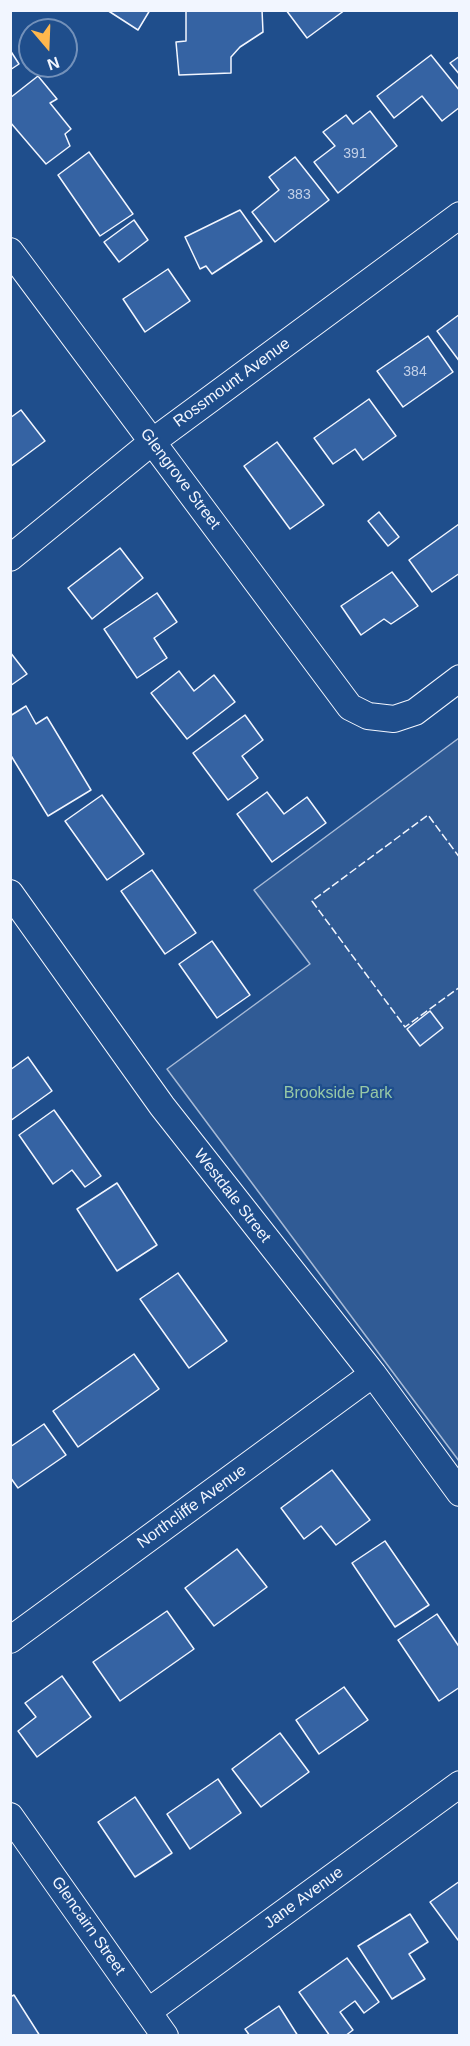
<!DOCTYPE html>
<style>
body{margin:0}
#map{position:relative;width:470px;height:2046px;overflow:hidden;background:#1f4e8c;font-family:Arial,sans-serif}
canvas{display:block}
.frame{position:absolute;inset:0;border:12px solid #f2f6ff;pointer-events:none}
.north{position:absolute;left:18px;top:18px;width:60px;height:60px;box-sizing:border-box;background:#1f4e8c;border:2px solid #7391ba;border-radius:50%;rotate:161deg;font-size:16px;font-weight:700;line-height:24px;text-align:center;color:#f2f6ff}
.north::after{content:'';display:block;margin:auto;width:21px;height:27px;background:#ffb74d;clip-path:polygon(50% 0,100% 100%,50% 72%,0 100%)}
</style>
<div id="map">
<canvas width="470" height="2046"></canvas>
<div class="frame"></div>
<div class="north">N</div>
</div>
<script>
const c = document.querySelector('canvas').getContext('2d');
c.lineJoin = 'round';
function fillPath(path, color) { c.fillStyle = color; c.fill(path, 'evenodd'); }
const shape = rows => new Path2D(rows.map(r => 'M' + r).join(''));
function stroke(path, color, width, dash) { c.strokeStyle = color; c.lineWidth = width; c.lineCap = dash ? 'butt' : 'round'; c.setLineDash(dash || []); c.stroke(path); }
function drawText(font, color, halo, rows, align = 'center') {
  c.font = font + ' Arial,sans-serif'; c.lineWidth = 4.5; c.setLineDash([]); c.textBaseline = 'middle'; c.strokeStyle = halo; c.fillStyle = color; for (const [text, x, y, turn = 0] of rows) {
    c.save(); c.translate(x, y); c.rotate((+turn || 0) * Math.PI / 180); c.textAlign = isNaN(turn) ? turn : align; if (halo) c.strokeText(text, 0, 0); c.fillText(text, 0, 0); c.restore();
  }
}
const built = shape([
 [459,738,459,1461,167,1069,310,964,254,890,459,738]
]);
const building = shape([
 [107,10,150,10,138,30,107,10],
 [186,10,262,10,263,32,240,47,231,57,231,73,179,75,176,42,186,41,186,10],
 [286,10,345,10,307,38,286,10],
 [10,50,19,64,10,70,10,50],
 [431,55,460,91,460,107,442,121,422,96,394,118,377,96,431,55],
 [460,56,460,75,450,63,460,56],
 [38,76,57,99,50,103,71,129,65,134,70,146,46,164,10,122,10,98,38,76],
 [370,111,397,146,338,193,314,162,335,146,323,132,346,115,353,124,370,111],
 [89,152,133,214,100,236,58,175,89,152],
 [295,157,329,200,275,242,252,212,279,190,269,177,295,157],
 [240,210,262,241,212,274,206,266,200,269,185,237,240,210],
 [134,220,148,240,119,262,104,242,134,220],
 [168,269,190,301,145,332,123,299,168,269],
 [460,314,460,362,437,331,460,314],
 [428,336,453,372,403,407,377,371,428,336],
 [369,399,396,436,363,460,355,449,333,464,314,438,369,399],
 [21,410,45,441,10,467,10,418,21,410],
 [277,442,324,505,290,529,244,466,277,442],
 [379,512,399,537,388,546,368,521,379,512],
 [459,524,460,573,432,592,409,560,459,524],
 [120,548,143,578,92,619,68,588,120,548],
 [392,572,418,606,391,624,384,619,361,635,341,606,392,572],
 [157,593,177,622,154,638,167,658,137,678,104,629,157,593],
 [10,652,27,674,10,686,10,652],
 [179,671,194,691,214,675,235,702,187,739,151,693,179,671],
 [26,706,36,724,47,717,91,790,48,816,10,754,10,716,26,706],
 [245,715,263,740,242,756,258,778,228,800,193,753,245,715],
 [267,792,284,814,307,797,326,823,272,862,237,814,267,792],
 [102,795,144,854,107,880,65,821,102,795],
 [152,870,196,933,165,954,121,891,152,870],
 [212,941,250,995,217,1018,179,964,212,941],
 [430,1011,443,1028,420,1046,407,1029,430,1011],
 [28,1057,52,1091,10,1121,10,1070,28,1057],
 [54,1110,101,1176,85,1187,72,1170,53,1184,19,1135,54,1110],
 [117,1183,157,1245,117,1271,77,1209,117,1183],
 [178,1273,227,1341,189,1368,140,1299,178,1273],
 [134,1354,159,1389,78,1447,53,1411,134,1354],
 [44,1424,66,1455,18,1488,10,1477,10,1447,44,1424],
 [332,1470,370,1520,336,1545,321,1526,304,1539,281,1508,332,1470],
 [385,1541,429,1605,395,1627,352,1563,385,1541],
 [237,1549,267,1587,214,1626,185,1588,237,1549],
 [167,1611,194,1649,120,1701,93,1662,167,1611],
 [437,1614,460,1648,460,1687,439,1701,398,1640,437,1614],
 [62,1676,91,1717,37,1757,18,1731,36,1717,25,1703,62,1676],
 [344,1687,368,1720,319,1754,296,1720,344,1687],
 [280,1733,309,1772,261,1807,232,1769,280,1733],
 [218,1779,241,1813,190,1849,167,1814,218,1779],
 [135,1797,172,1853,135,1877,98,1822,135,1797],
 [460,1881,460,1939,458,1940,430,1902,460,1881],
 [410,1914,428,1942,409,1954,425,1979,392,1999,358,1946,410,1914],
 [347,1958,379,2002,364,2013,355,2001,340,2012,353,2030,345,2036,330,2036,299,1992,347,1958],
 [14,1995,40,2036,10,2036,10,1997,14,1995],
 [279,2006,298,2036,250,2036,245,2029,279,2006]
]);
const street = shape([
 [10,251,350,707,368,716,394,719,415,712,460,678],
 [10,558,152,442,460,215],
 [10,893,162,1106,373,1374,460,1493],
 [10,1640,373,1374],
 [10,1816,165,2036],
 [149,2011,460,1784]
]);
const fence = shape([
 [460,858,428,815,312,901,405,1027,460,987]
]);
const numberNames = [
 ["391",355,154],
 ["383",299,195],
 ["384",415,372]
];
const streetNames = [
 ["Rossmount Avenue",232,383,-36],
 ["Glengrove Street",180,479,53],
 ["Westdale Street",232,1196,52],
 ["Northcliffe Avenue",192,1507,-36],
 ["Jane Avenue",304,1898,-36],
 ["Glencairn Street",88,1926,55]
];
const parkNames = [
 ["Brookside Park",338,1094]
];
fillPath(built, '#305b95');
stroke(built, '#a8bbd7', 1.5);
fillPath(building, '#3563a3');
stroke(building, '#f2f6ff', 1.5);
stroke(street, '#f2f6ff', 28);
stroke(street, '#1f4e8c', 26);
stroke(fence, '#f2f6ff', 1.5, [8, 3]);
drawText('14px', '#c3d1e8', null, numberNames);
drawText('16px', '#f2f6ff', '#1f4e8c', streetNames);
drawText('16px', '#97c8a6', '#1f4e8c', parkNames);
</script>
